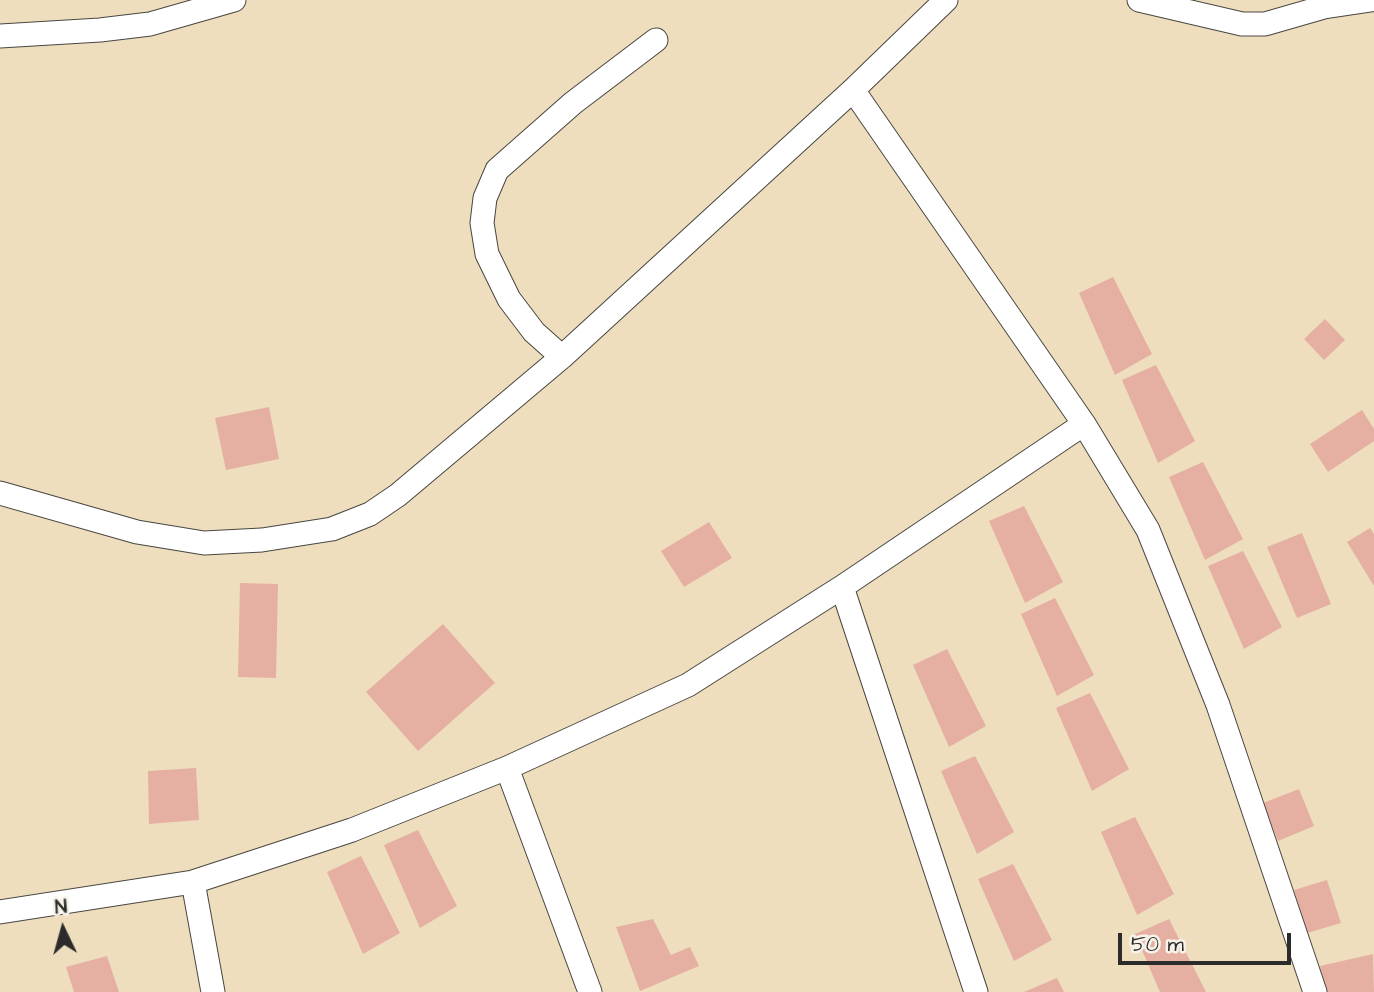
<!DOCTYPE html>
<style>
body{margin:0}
#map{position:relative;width:1374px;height:992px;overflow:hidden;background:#eedebe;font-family:"Architects Daughter",sans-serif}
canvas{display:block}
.north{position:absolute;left:28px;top:894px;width:70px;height:70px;-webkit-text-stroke:5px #f7f3e8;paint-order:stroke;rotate:355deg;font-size:19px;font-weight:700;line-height:28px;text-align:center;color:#2b2b2b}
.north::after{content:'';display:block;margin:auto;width:24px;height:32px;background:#2b2b2b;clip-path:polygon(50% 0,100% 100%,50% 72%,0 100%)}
.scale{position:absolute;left:1118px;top:933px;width:173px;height:32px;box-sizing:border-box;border:4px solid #2b2b2b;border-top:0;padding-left:9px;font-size:21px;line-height:24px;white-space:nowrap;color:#2b2b2b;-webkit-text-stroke:5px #f7f3e8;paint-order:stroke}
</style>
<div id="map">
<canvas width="1374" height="992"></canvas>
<div class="north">N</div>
<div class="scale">50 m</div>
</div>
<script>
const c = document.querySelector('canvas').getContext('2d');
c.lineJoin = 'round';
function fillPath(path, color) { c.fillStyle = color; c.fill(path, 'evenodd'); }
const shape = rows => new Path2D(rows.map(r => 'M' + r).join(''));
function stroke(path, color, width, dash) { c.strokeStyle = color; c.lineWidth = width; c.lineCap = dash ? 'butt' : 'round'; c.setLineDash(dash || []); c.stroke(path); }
const building = shape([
 [1113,277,1152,354,1115,375,1079,293],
 [1325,319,1345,340,1324,360,1304,339],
 [1156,365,1195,441,1158,463,1122,380],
 [269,407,279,459,226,470,215,418],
 [1362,410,1374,429,1374,441,1328,472,1310,444],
 [1203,462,1243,539,1205,560,1169,477],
 [1024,506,1063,582,1025,603,989,521],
 [709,522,732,558,684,587,661,551],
 [1370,528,1374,534,1374,586,1347,542],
 [1302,533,1331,604,1297,618,1267,547],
 [1243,551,1282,627,1244,649,1208,566],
 [240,583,278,584,276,678,238,677],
 [1055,598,1094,675,1057,696,1021,614],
 [443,624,495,683,418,751,366,692],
 [947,649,986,726,949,747,913,665],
 [1090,693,1129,769,1092,791,1056,708],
 [975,756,1014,832,977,854,941,771],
 [196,768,199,820,149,824,148,771],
 [1299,789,1314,826,1278,841,1263,803],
 [1135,817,1174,894,1137,915,1101,832],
 [418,830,457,906,420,928,384,845],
 [361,856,400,933,363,954,327,872],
 [1013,864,1052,940,1014,961,978,879],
 [1327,880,1341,923,1307,933,1294,890],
 [653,919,671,955,690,947,699,966,640,991,616,927],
 [1169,919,1206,992,1160,992,1135,934],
 [1373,954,1374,992,1326,992,1320,966],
 [107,956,119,992,74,992,66,967],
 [1057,978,1064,992,1024,992]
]);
const minor = shape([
 [1139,0,1242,24,1265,24,1324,7,1371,0],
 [0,36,100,30,150,24,234,0],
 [853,90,1084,424,1148,530,1218,705,1315,992],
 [562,357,534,332,509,299,487,254,482,223,485,198,497,170,573,103,656,40],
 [0,493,137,532,204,543,262,540,332,529,370,514,398,495,562,357,853,90,946,0],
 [842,587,976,992],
 [507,768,590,992],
 [193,882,213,992],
 [0,912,193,882,352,830,507,768,688,685,842,587,1084,424]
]);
fillPath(building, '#e5b0a2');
stroke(minor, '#484641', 25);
stroke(minor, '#fff', 23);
</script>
